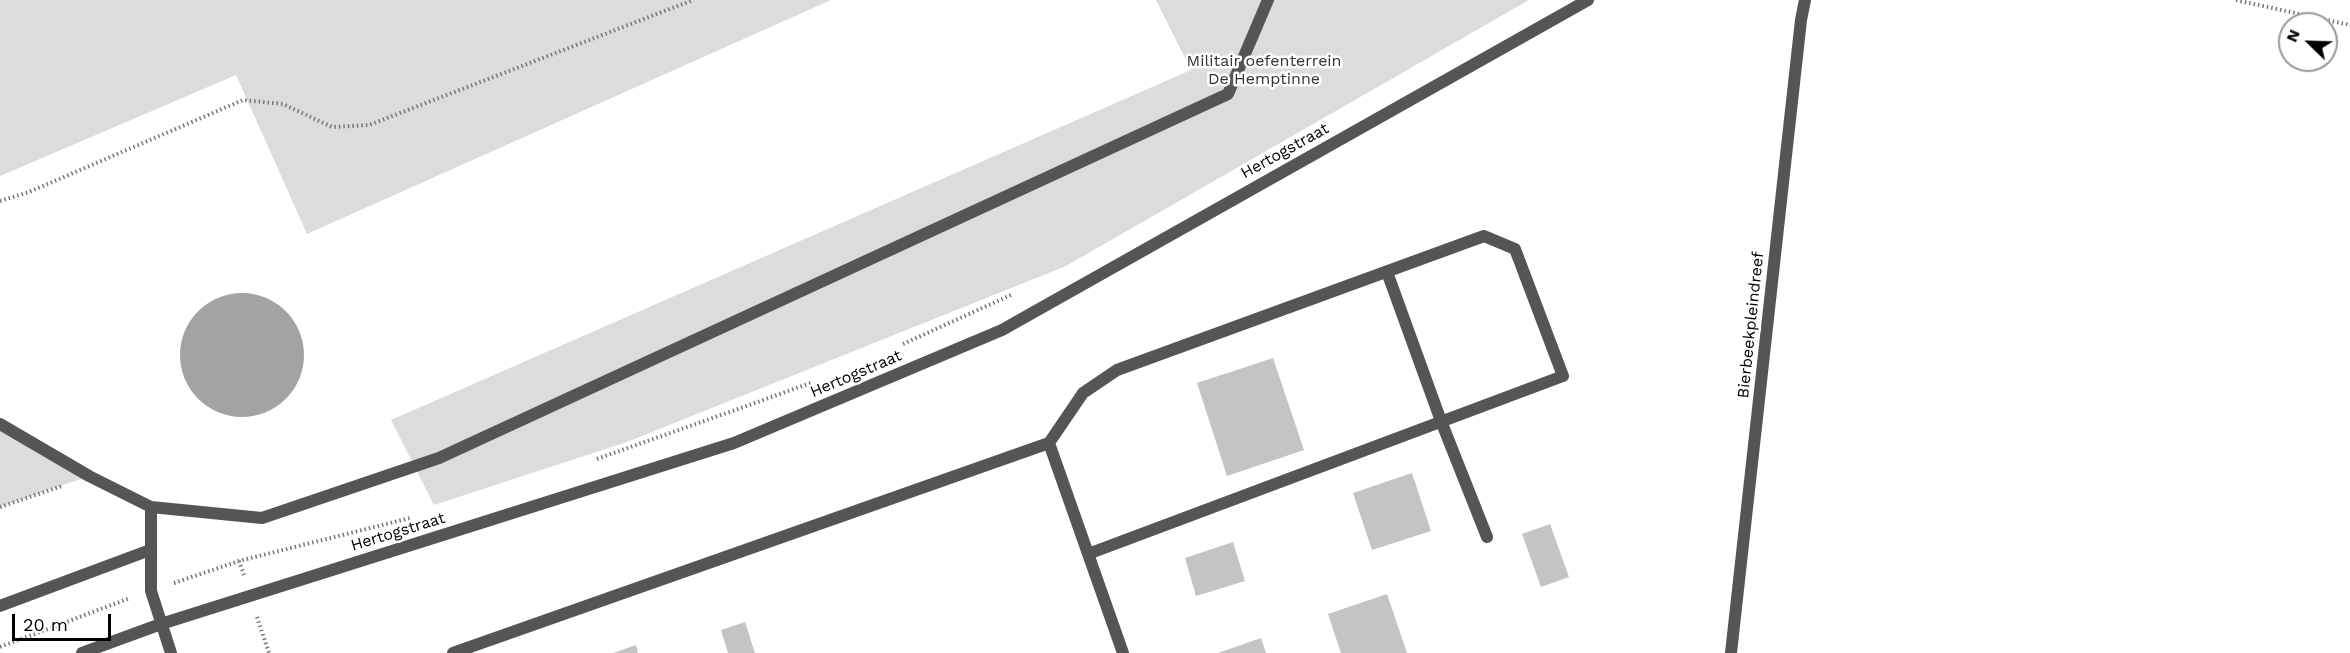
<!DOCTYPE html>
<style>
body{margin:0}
#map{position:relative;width:2350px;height:653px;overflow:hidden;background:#fff;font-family:"Work Sans",sans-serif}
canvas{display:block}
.north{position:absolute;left:2278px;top:12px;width:60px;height:60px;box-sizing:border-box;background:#fff;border:2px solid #999;border-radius:50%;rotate:293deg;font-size:16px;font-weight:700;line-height:24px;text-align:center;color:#000}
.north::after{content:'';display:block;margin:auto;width:21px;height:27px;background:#000;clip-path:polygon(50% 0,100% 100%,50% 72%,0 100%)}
.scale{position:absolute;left:12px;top:614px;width:99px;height:27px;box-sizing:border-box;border:3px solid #000;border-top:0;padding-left:8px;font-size:18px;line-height:21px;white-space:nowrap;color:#000;-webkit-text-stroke:4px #fff;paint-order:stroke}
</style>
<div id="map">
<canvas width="2350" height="653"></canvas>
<div class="north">N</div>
<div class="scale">20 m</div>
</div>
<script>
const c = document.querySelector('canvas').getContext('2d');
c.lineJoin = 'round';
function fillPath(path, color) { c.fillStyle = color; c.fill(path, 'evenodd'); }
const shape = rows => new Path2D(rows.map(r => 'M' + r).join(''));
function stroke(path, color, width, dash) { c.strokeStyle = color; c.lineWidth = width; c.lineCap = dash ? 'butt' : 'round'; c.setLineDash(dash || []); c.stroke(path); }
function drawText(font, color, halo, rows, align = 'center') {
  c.font = font + ' "Work Sans",sans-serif'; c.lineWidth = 5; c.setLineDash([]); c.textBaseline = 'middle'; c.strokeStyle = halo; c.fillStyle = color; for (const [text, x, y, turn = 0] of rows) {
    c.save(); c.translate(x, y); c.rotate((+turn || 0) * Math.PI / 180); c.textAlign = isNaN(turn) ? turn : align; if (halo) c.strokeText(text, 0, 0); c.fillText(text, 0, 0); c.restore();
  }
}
const green = shape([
 [0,0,831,0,307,234,236,75,0,176],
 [1156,0,1529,0,1066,266,627,442,434,505,391,420,1191,70],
 [0,424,89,476,0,507]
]);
const water = shape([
 '180 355a62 62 0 1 1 124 0a62 62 0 1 1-124 0Z'
]);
const building = shape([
 [1273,358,1304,450,1227,476,1197,383],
 [1412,473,1431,531,1372,550,1353,493],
 [1550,524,1569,577,1541,587,1522,534],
 [1233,542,1245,581,1196,596,1185,558],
 [1387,594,1407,653,1341,653,1328,614],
 [745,622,755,653,728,653,721,630],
 [1261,638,1266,653,1218,653],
 [636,645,638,653,613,653]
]);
const path = shape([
 [2236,0,2350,25],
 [0,201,29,192,243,100,283,104,332,127,369,125,693,0],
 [903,344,1011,295],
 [597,459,811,383],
 [0,507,62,486],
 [239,561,244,575],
 [174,583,239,561,410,518],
 [257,617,269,653],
 [0,647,130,598]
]);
const service = shape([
 [1387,272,1441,421,1487,537],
 [0,424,89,476,151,507,262,518,439,458,1228,94,1268,0],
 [1049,443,1083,393,1117,370,1484,236,1515,249,1563,376,1088,554],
 [151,507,151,591,171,653],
 [453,653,1049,443,1123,653],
 [1731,653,1801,20,1805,0]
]);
const minor = shape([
 [0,606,150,550]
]);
const tertiary = shape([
 [82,653,161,624,734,443,1002,330,1588,0]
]);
const parkNames = [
 ["Militair oefenterrein",1264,61],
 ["De Hemptinne",1264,79]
];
const streetNames = [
 ["Hertogstraat",1285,151,-29],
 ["Bierbeekpleindreef",1751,325,-84],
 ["Hertogstraat",856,374,-23],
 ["Hertogstraat",398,532,-17]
];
fillPath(green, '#dcdcdc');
fillPath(water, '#a3a3a3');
fillPath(building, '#c4c4c4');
stroke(path, '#777', 4, [1.5, 3]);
stroke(service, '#555', 12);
stroke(minor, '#555', 12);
stroke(tertiary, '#555', 12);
drawText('16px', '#333', '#fff', parkNames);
drawText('16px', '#000', '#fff', streetNames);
</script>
